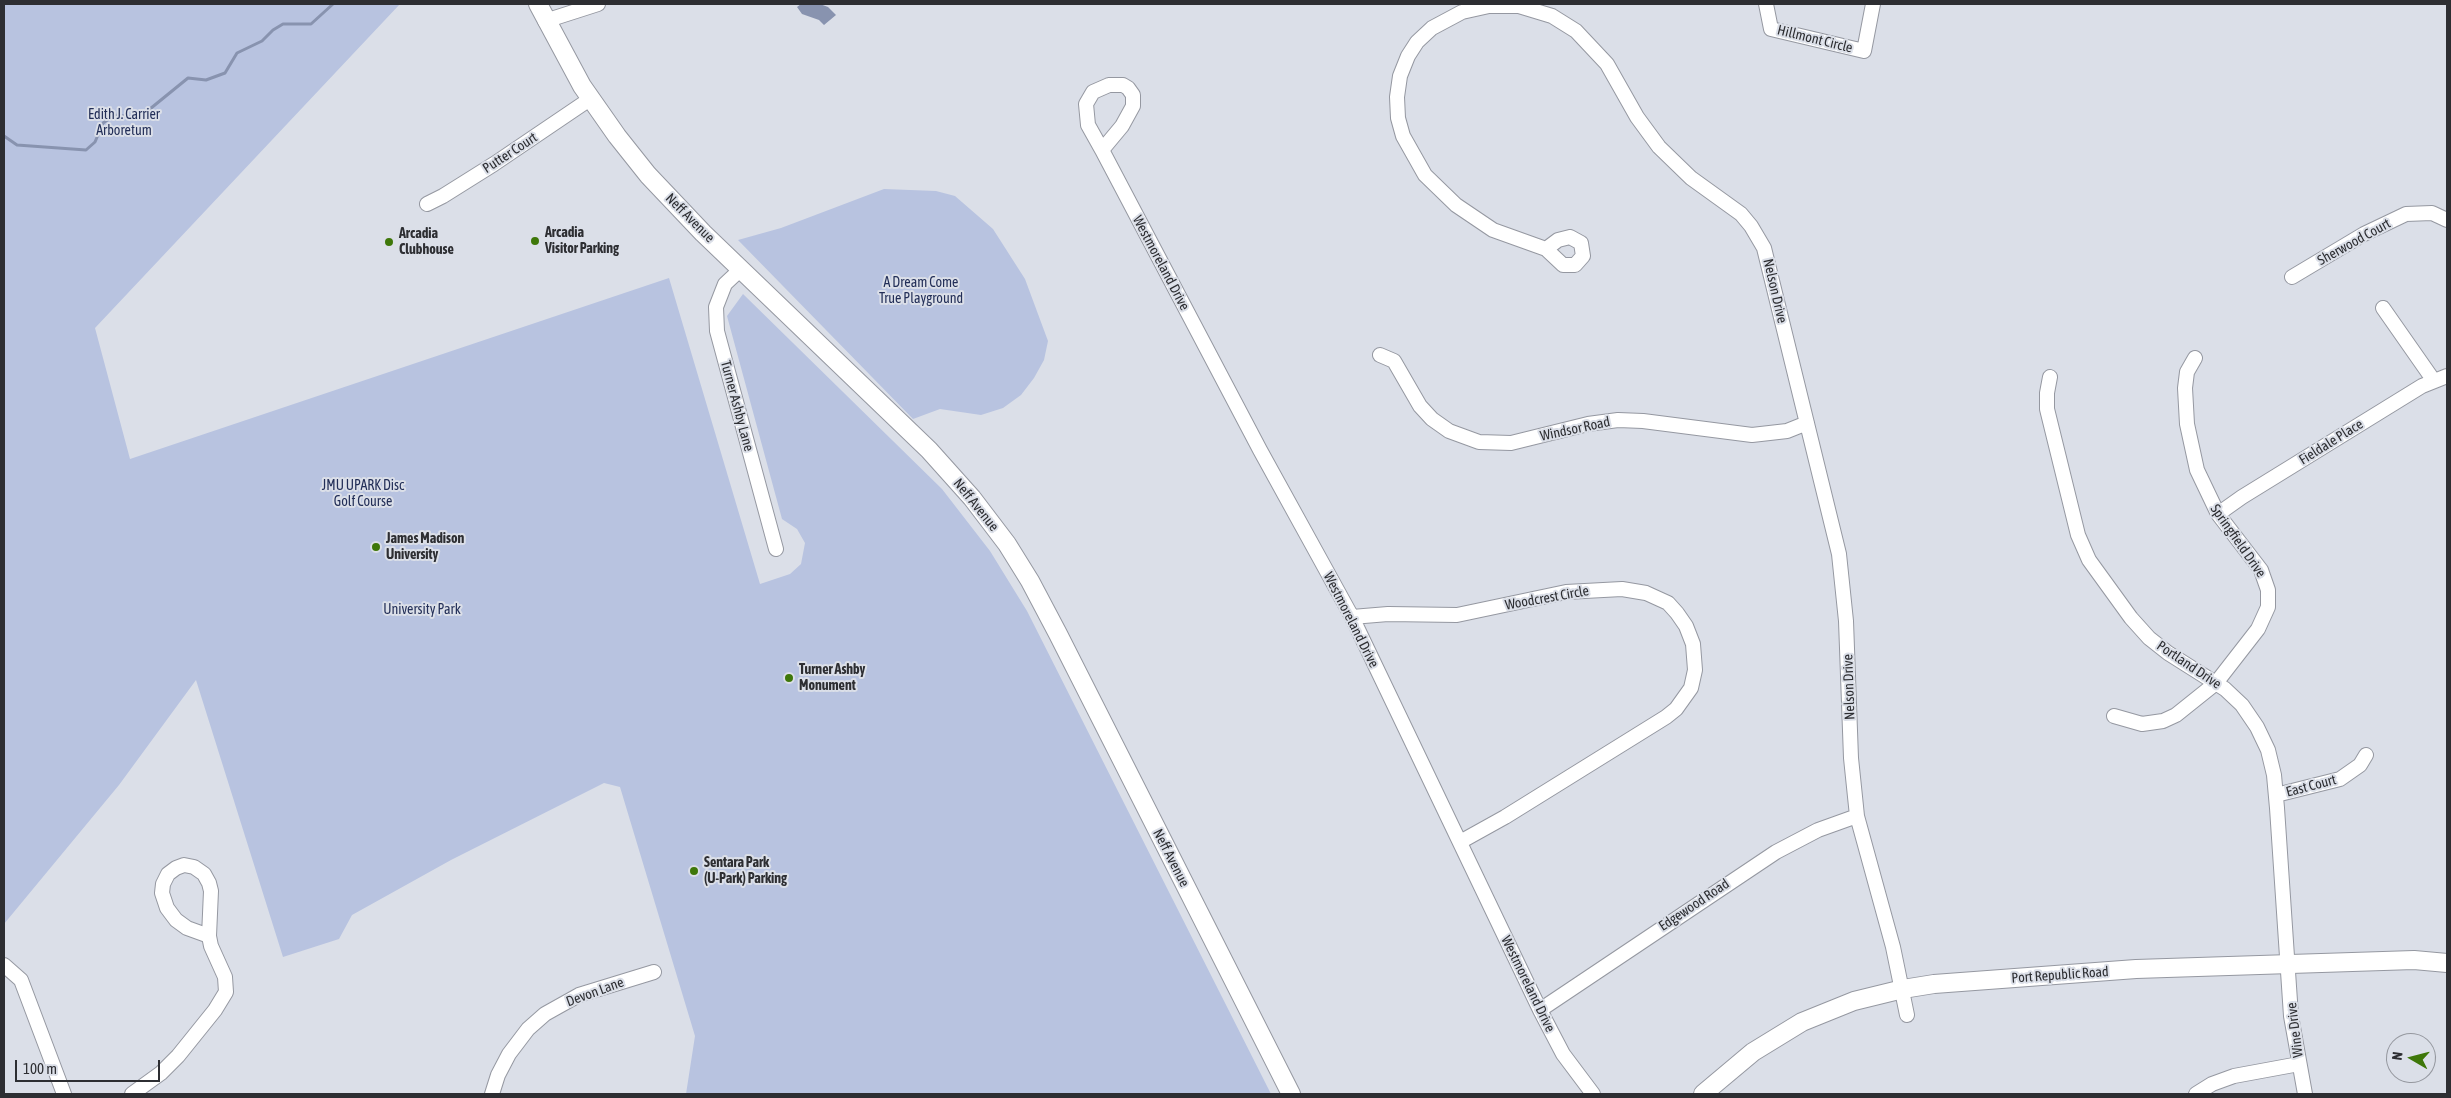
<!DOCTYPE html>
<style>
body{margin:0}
#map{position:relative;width:2451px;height:1098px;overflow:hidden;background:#dbdfe8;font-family:"Asap Condensed",sans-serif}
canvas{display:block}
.frame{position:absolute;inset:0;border:5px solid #2d2e32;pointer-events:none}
.north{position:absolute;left:2386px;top:1033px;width:50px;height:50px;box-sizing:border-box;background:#dbdfe8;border:1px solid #95989f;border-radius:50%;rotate:278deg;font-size:14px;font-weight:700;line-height:20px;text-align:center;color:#2d2e32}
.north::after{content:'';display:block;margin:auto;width:18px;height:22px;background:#3e7709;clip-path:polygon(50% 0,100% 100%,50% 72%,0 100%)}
.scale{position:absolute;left:15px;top:1060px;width:145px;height:22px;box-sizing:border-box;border:2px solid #2d2e32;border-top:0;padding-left:6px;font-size:15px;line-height:18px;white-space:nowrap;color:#2d2e32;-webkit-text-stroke:4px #dbdfe8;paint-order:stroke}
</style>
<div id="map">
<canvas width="2451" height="1098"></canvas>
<div class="frame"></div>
<div class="north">N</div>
<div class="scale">100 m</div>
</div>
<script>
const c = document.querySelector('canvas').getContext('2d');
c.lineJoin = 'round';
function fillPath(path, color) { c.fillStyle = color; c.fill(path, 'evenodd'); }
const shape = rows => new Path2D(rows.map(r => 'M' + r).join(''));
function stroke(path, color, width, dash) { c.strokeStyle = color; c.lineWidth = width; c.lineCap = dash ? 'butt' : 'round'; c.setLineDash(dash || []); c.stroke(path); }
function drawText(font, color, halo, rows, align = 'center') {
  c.font = font + ' "Asap Condensed",sans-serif'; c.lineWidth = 4; c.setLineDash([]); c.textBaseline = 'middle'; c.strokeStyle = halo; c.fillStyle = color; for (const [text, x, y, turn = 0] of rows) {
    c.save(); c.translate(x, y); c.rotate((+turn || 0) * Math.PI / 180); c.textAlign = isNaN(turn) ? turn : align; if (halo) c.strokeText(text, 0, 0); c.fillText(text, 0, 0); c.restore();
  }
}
const green = shape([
 [4,4,400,4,95,328,130,459,669,278,760,584,790,574,801,564,805,543,797,529,782,519,727,316,743,294,942,489,990,551,1027,611,1271,1094,686,1094,695,1036,620,787,604,783,451,860,352,915,339,939,283,957,196,680,119,785,4,924],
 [884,189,936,191,955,196,993,229,1025,279,1048,341,1044,360,1034,378,1021,395,1003,408,981,415,940,409,913,419,738,240,781,228]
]);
const water = shape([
 [801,4,820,4,828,7,836,15,824,25,819,20,802,14,797,7]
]);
const stream = shape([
 [4,136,17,145,86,150,95,142,103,123,115,115,131,117,145,113,188,78,206,80,225,73,237,53,262,41,273,30,283,24,311,24,333,4]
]);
const minor = shape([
 [1766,4,1771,29,1864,51,1873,4],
 [545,21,598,4],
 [1109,85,1123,85,1128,88,1133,95,1133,106,1122,126,1102,150,1088,125,1086,104,1093,92,1109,85],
 [1102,150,1260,450,1352,617,1540,1010,1563,1054,1593,1094],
 [427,204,443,196,494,164,590,99],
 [1570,237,1581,243,1583,256,1575,265,1563,265,1546,249,1558,240,1570,237],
 [1546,249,1493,230,1456,205,1425,175,1403,136,1398,118,1397,97,1400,76,1408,56,1417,42,1432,28,1462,12,1489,6,1519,6,1552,16,1576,31,1607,64,1637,117,1659,147,1691,178,1741,214,1751,226,1764,248,1839,554,1846,621,1851,758,1857,816,1893,947,1907,1015],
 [741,269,725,284,716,307,717,331,776,549],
 [2292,277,2364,234,2406,214,2432,213,2447,220],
 [2383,308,2434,381],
 [1380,355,1394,361,1420,406,1432,419,1449,431,1479,442,1511,443,1588,424,1618,420,1643,421,1752,435,1787,431,1807,423],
 [2050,377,2047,393,2047,409,2078,535,2089,560,2131,618,2149,638,2168,653,2225,689,2242,705,2257,727,2268,750,2274,775,2277,808,2291,1016,2305,1094],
 [2218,514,2242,497,2422,386,2447,376],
 [1352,617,1388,614,1457,615,1566,592,1622,589,1646,593,1668,603,1677,613,1686,626,1693,644,1695,670,1691,688,1676,709,1666,717,1505,817,1460,842],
 [2114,716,2142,724,2163,721,2176,715,2216,683,2258,629,2268,607,2268,590,2261,570,2218,514,2197,470,2187,424,2185,388,2187,372,2195,358],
 [2276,795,2340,779,2360,765,2366,755],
 [4,965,21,980,64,1094],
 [1540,1010,1776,852,1818,830,1857,816],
 [132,1094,161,1073,178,1056,215,1010,226,992,225,977,211,946,209,936,211,891,209,883,204,874,194,867,184,865,176,868,168,874,163,884,162,893,167,908,176,920,187,928,209,936],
 [492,1094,498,1075,509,1054,528,1029,545,1014,579,995,654,972],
 [2196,1094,2212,1084,2234,1076,2299,1064]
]);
const major = shape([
 [538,4,582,86,617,136,648,175,703,233,929,450,972,498,1007,544,1030,581,1058,634,1291,1094],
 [1703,1094,1753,1052,1802,1022,1854,1001,1903,989,1934,984,2136,969,2414,960,2447,963]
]);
const markers = [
 [535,241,5,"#3e7709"],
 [389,242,5,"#3e7709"],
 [376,547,5,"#3e7709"],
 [789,678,5,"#3e7709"],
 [694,871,5,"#3e7709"]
];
const streetNames = [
 ["Hillmont Circle",1815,39,14],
 ["Putter Court",510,153,-33],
 ["Neff Avenue",690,218,45],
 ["Sherwood Court",2354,242,-29],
 ["Westmoreland Drive",1161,263,62],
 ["Nelson Drive",1775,291,77],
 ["Turner Ashby Lane",737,406,75],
 ["Windsor Road",1575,429,-12],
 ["Fieldale Place",2331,442,-32],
 ["Neff Avenue",976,505,51],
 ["Springfield Drive",2238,541,55],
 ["Woodcrest Circle",1547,598,-10],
 ["Westmoreland Drive",1351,620,63],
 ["Portland Drive",2189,665,34],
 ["Nelson Drive",1849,687,-92],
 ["East Court",2311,786,-15],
 ["Neff Avenue",1171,858,63],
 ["Edgewood Road",1694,905,-34],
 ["Port Republic Road",2060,975,-4],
 ["Westmoreland Drive",1528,984,64],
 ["Devon Lane",595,992,-20],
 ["Wine Drive",2295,1030,-97]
];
const parkNames = [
 ["Edith J. Carrier",124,115],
 ["Arboretum",124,131],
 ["A Dream Come",921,283],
 ["True Playground",921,299],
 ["JMU UPARK Disc",363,486],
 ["Golf Course",363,502],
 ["University Park",422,610]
];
const poiNames = [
 ["Arcadia",545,233],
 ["Visitor Parking",545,249],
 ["Arcadia",399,234],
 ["Clubhouse",399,250],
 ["James Madison",386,539],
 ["University",386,555],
 ["Turner Ashby",799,670],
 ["Monument",799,686],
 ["Sentara Park",704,863],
 ["(U-Park) Parking",704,879]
];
fillPath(green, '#b8c3e0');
fillPath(water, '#8893af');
stroke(stream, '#8893af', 3);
stroke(minor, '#9598a1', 16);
stroke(major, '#9598a1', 20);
stroke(minor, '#fff', 14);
stroke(major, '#fff', 18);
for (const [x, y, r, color] of markers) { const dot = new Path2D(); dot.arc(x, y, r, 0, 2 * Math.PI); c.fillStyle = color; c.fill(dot); stroke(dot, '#dbdfe8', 2); }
drawText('14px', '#2d2e32', '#dbdfe8', streetNames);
drawText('14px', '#232f58', '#dbdfe8', parkNames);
drawText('bold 14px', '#2d2e32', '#dbdfe8', poiNames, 'left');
</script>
